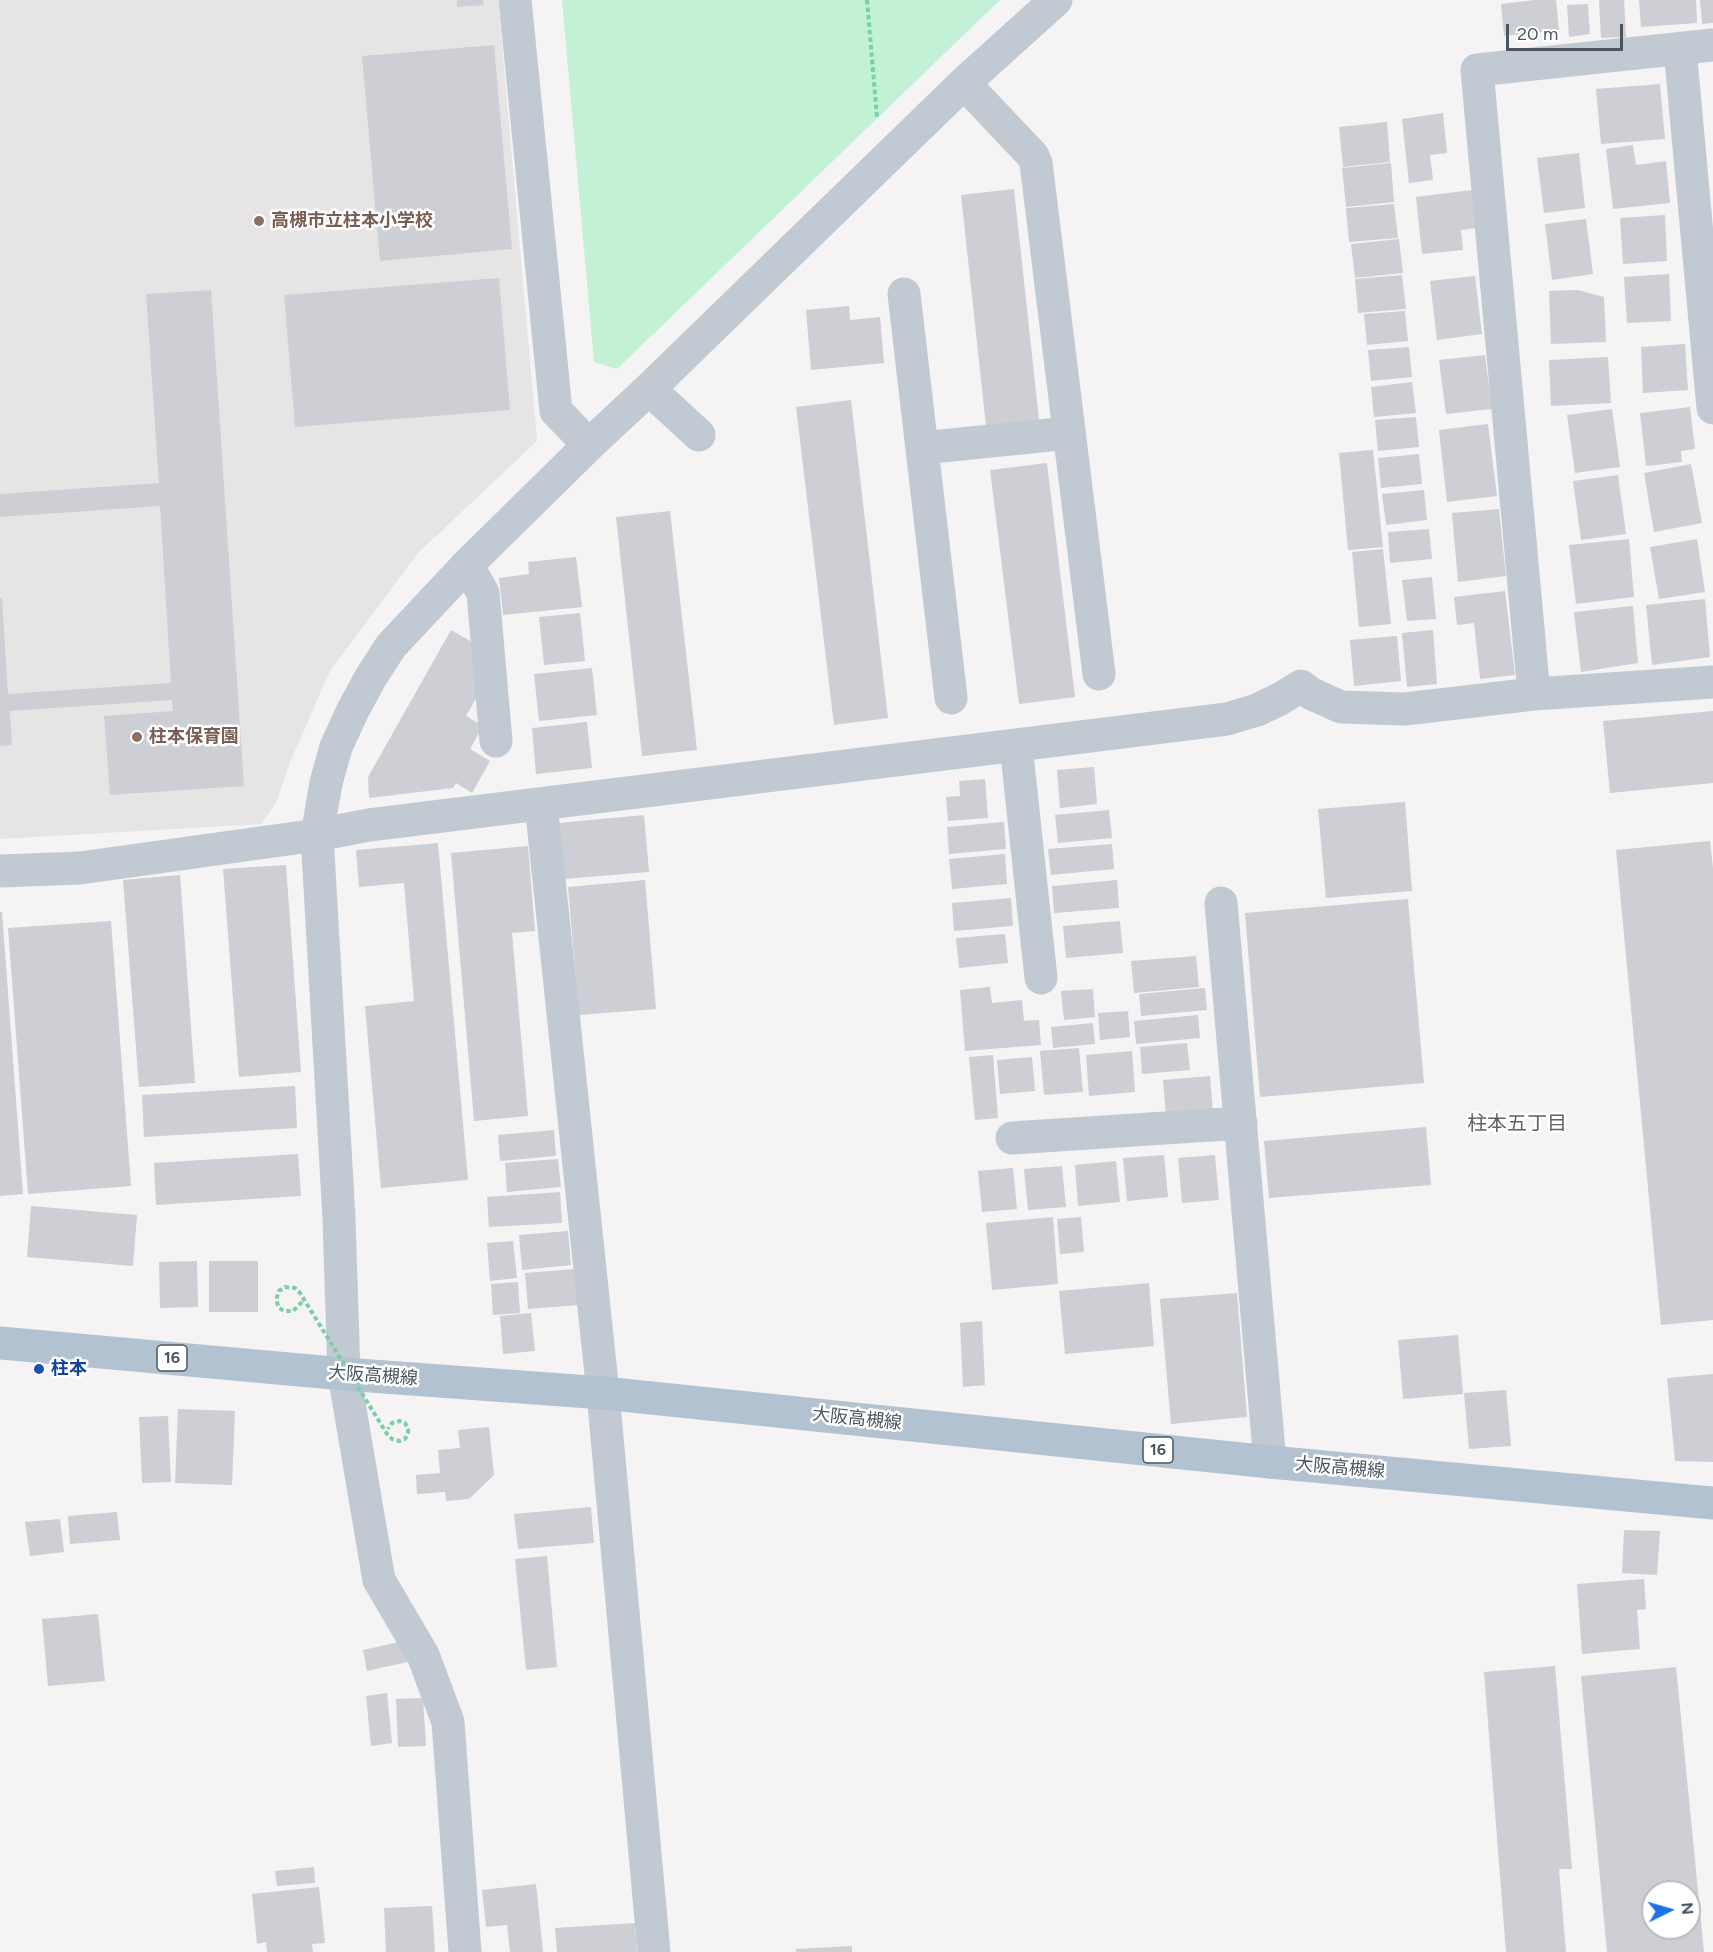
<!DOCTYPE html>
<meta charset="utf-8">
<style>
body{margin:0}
#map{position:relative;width:1713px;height:1952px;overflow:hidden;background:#f5f3f3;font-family:Figtree,sans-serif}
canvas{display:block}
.north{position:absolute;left:1641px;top:1880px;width:60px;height:60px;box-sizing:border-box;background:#fff;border:2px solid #b7bbc0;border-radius:50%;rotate:85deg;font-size:16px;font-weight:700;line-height:24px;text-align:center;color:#4a5661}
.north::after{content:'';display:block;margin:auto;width:21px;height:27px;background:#1a73e8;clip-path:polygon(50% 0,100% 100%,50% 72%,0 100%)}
.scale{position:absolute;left:1506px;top:24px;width:117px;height:27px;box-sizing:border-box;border:3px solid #4a5661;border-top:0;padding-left:8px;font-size:18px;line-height:21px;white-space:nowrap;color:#4a5661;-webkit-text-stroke:4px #fff;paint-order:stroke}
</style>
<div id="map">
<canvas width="1713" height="1952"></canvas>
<div class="north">N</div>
<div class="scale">20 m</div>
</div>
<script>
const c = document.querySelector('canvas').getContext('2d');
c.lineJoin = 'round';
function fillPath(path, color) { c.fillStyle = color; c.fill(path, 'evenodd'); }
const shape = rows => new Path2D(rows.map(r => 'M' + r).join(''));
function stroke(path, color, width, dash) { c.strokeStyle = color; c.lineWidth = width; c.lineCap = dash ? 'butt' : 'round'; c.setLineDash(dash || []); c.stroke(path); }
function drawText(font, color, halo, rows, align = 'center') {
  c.font = font + ' Figtree,"Noto Sans JP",sans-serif'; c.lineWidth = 5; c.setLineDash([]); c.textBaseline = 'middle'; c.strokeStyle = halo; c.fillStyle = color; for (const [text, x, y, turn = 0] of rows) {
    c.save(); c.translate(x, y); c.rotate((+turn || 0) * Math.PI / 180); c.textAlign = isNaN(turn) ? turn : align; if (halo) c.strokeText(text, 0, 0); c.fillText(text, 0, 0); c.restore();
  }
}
const education = shape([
 [0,0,498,0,537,441,417,554,330,671,290,762,276,803,261,824,0,839]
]);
const green = shape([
 [562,0,1000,0,617,369,594,362]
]);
const building = shape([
 [457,0,483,0,484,5,457,7],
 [1535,0,1556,0,1559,30,1504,36,1501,4],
 [1599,0,1624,0,1626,37,1601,38],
 [1639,0,1696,0,1697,23,1641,27],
 [1700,0,1713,0,1713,23,1702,24],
 [1588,4,1590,34,1569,37,1567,5],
 [494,45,512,249,380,261,362,56],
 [1660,84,1665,139,1601,144,1596,89],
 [1443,113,1447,153,1430,155,1433,180,1409,183,1402,119],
 [1387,122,1390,162,1343,167,1339,127],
 [1633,145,1636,165,1666,161,1670,203,1613,209,1606,149],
 [1579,153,1585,208,1544,213,1537,158],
 [1391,163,1394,202,1346,207,1342,168],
 [1014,189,1040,429,987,435,961,195],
 [1472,190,1477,228,1461,230,1463,250,1422,254,1416,197],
 [1394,204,1398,238,1349,242,1346,208],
 [1665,215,1667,261,1623,264,1620,218],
 [1586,219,1593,274,1552,280,1545,224],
 [1399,239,1403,273,1355,278,1351,244],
 [1669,274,1671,321,1627,323,1624,277],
 [1402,275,1406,309,1358,313,1355,279],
 [1475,276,1482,334,1437,340,1430,281],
 [499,278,510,410,295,427,284,295],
 [211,290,244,786,110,795,104,716,173,711,172,700,10,711,12,745,0,746,0,598,2,598,8,694,171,683,160,506,0,517,0,494,159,483,146,294],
 [1578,290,1604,297,1606,342,1551,344,1549,291],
 [849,306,850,320,880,317,884,363,811,370,806,310],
 [1405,311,1408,341,1367,345,1364,314],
 [1685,344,1688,390,1643,393,1641,347],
 [1409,347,1412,377,1371,381,1368,350],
 [1485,355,1492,409,1446,414,1439,360],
 [1608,357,1611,403,1551,406,1549,360],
 [1412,382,1416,413,1374,417,1371,387],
 [851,400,888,718,834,725,796,407],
 [1690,407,1695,449,1681,451,1682,462,1646,466,1640,413],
 [1612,409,1620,467,1575,473,1567,415],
 [1416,417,1419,447,1378,451,1375,420],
 [1488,424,1497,496,1447,502,1439,430],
 [1373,450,1383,547,1348,550,1339,453],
 [1419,454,1422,484,1381,488,1378,458],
 [1047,463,1075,697,1019,704,990,470],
 [1691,464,1702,523,1654,532,1644,473],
 [1618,475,1626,534,1581,540,1573,481],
 [1424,490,1427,520,1386,525,1382,494],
 [1499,509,1506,576,1458,582,1452,513],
 [670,511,697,750,642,756,616,517],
 [1429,529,1432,559,1390,563,1388,532],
 [1629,539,1634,597,1576,604,1569,545],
 [1697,539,1705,592,1659,599,1650,547],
 [1383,549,1391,624,1359,627,1352,552],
 [576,557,582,607,503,615,499,578,529,574,528,562],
 [1432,577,1436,619,1407,621,1402,580],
 [1505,591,1515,675,1480,679,1474,623,1457,625,1454,597],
 [1705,599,1710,657,1652,665,1646,605],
 [1633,606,1638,663,1581,672,1574,612],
 [580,613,585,661,544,665,539,617],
 [451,630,472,642,482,688,466,716,483,726,470,749,490,761,472,793,456,783,453,788,369,798,368,777],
 [1433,630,1437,684,1407,687,1402,633],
 [1397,636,1401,681,1354,686,1350,640],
 [592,668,597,715,539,721,534,674],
 [1713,711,1713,783,1610,793,1603,721],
 [587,722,592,768,536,774,532,728],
 [1094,767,1097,804,1060,808,1057,770],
 [985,779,988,818,948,821,946,797,960,796,959,781],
 [1405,802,1412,891,1326,898,1318,809],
 [1109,810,1112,838,1058,843,1055,815],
 [644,815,649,872,564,879,559,823],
 [1004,822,1006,849,949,854,947,827],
 [1710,841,1713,868,1713,1320,1661,1325,1616,850],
 [438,843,468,1180,381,1188,365,1006,414,1001,404,883,359,887,356,850],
 [1112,844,1114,869,1051,875,1048,849],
 [528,846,535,931,512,933,528,1116,474,1121,451,853],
 [1005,854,1007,884,952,889,949,859],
 [286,865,301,1072,239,1077,223,869],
 [180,875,195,1083,139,1087,123,880],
 [645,880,656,1009,579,1015,568,887],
 [1117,880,1119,908,1054,913,1052,886],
 [1011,898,1013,926,954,931,952,903],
 [1408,899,1424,1083,1260,1097,1245,913],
 [0,912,2,912,23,1194,0,1196],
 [111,921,131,1186,28,1194,8,928],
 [1120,921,1123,953,1066,958,1063,926],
 [1005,934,1008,963,959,968,956,938],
 [1196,956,1199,987,1134,993,1131,961],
 [990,987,992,1003,1022,1000,1024,1021,1039,1020,1041,1045,965,1051,960,990],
 [1205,988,1207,1010,1141,1016,1139,994],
 [1093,989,1095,1017,1064,1020,1061,991],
 [1128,1011,1130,1037,1100,1040,1098,1013],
 [1198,1015,1200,1038,1136,1044,1134,1021],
 [1093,1023,1095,1044,1053,1048,1051,1027],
 [1187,1043,1190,1070,1142,1074,1140,1047],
 [1079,1048,1083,1092,1044,1095,1040,1051],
 [1132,1051,1135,1092,1089,1096,1086,1055],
 [993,1055,998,1118,975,1120,969,1057],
 [1032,1057,1035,1091,1000,1094,997,1060],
 [1210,1076,1213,1113,1166,1117,1163,1080],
 [295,1086,297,1128,144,1137,142,1095],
 [1426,1127,1431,1185,1269,1198,1264,1141],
 [554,1130,556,1156,500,1161,498,1135],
 [298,1154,301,1196,156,1205,154,1163],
 [1164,1155,1168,1197,1127,1201,1123,1158],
 [1215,1155,1219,1200,1182,1203,1178,1158],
 [558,1159,561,1187,507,1192,505,1163],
 [1116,1161,1120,1202,1078,1206,1075,1165],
 [1062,1166,1066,1207,1028,1210,1024,1169],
 [1013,1168,1017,1209,982,1212,978,1171],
 [560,1192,562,1223,489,1227,487,1197],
 [31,1206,137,1215,133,1266,27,1257],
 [1053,1217,1058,1284,992,1290,986,1223],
 [1081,1217,1084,1252,1060,1254,1057,1219],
 [568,1231,571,1265,522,1270,519,1235],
 [513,1241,517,1278,490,1281,487,1243],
 [197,1261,198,1307,160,1308,159,1262],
 [209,1261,258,1261,258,1312,209,1312],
 [576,1269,579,1305,528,1309,525,1273],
 [518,1282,520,1313,493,1315,491,1284],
 [1149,1283,1154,1346,1065,1354,1059,1291],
 [1237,1293,1247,1417,1171,1424,1160,1299],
 [531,1313,535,1351,503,1354,500,1316],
 [982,1321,985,1385,963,1387,960,1323],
 [1458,1335,1463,1394,1403,1399,1398,1340],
 [1713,1374,1713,1462,1675,1461,1667,1378],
 [1506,1390,1511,1446,1469,1449,1464,1393],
 [178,1409,235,1411,232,1485,175,1483],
 [168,1416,171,1482,142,1483,139,1417],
 [489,1427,494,1475,469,1499,446,1501,445,1492,417,1494,416,1475,440,1473,438,1450,460,1448,458,1430],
 [591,1507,594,1543,518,1549,514,1514],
 [117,1512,120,1540,70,1544,68,1516],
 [60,1519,64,1552,30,1556,25,1522],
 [1624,1530,1660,1531,1657,1575,1622,1573],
 [547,1556,557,1667,526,1670,515,1559],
 [1644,1579,1646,1609,1637,1610,1640,1649,1582,1654,1577,1584],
 [98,1614,105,1681,48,1686,42,1619],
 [408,1640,412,1661,367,1671,363,1650],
 [1555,1666,1572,1869,1559,1869,1566,1952,1506,1952,1484,1672],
 [1676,1667,1704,1952,1607,1952,1581,1676],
 [1653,1892,1689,1892,1689,1928,1653,1928],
 [387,1693,392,1743,371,1746,366,1696],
 [423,1698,426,1746,398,1747,396,1699],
 [314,1867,315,1883,277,1886,275,1871],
 [536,1884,543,1952,510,1952,507,1925,486,1927,482,1890],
 [319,1887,325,1943,312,1944,313,1952,267,1952,266,1942,257,1944,252,1894],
 [432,1906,435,1952,386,1952,384,1908],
 [635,1923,637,1952,557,1952,555,1928],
 [852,1946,852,1952,796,1952,796,1949]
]);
const path = shape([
 [867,0,877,117]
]);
const minor = shape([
 [515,0,556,411,589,445],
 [1680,49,1713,408],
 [964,83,1033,156,1036,163,1099,674],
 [904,294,951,698],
 [649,389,699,435],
 [922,448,1069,433],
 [467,565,483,593,496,741],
 [1534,694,1477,70,1713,45],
 [1016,745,1041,978],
 [541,804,603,1393,654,1952],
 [0,871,80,868,317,835,369,825,1227,719,1257,710,1280,699,1301,686,1312,694,1341,707,1405,709,1534,694,1713,682],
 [1221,903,1270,1462],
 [1012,1138,1241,1123],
 [465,1952,448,1722,423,1655,379,1580,344,1374,339,1218,317,835,326,783,336,747,353,710,371,677,391,646,467,565,589,445,649,389,964,83,1056,0]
]);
const major = shape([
 [0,1343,344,1374,603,1393,1270,1462,1713,1503]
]);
const pathBridge = shape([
 [302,1302,293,1311,284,1311,279,1308,276,1300,279,1291,285,1287,295,1288,300,1293,387,1434,392,1439,399,1441,405,1439,408,1433,408,1429,405,1423,400,1421,392,1423,388,1429]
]);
const markers = [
 [259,221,6,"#8d6e63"],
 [137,737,6,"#8d6e63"],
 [39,1369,6,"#1a4fb4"]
];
const shields = [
 [172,1358,30],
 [1158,1450,30]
];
const shieldNames = [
 ["16",172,1358],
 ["16",1158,1450]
];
const educationNames = [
 ["高槻市立柱本小学校",271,221],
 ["柱本保育園",149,737]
];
const transitNames = [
 ["柱本",51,1369]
];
const streetNames = [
 ["大阪高槻線",373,1376,4],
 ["大阪高槻線",857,1419,6],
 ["大阪高槻線",1340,1468,5]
];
const neighbourhoodNames = [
 ["柱本五丁目",1517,1124]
];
fillPath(education, '#e6e4e5');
fillPath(green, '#c3f1d5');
fillPath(building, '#cdcfd5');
stroke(path, '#7ad0a6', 4, [4.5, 3]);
stroke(minor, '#c1cad2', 33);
stroke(major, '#b3c2d1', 33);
stroke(pathBridge, '#7ad0a6', 4, [4.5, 3]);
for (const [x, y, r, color] of markers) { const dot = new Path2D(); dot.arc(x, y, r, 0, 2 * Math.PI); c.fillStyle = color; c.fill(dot); stroke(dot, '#fff', 2); }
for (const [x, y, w] of shields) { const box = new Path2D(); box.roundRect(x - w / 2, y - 13, w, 26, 4.5); c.fillStyle = '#fff'; c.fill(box); stroke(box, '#4a5661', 1.5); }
drawText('bold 16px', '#4a5661', null, shieldNames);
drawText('bold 18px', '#785e54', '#fff', educationNames, 'left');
drawText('bold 18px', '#164399', '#fff', transitNames, 'left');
drawText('18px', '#4a5661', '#fff', streetNames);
drawText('20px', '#5f6368', '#fff', neighbourhoodNames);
</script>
